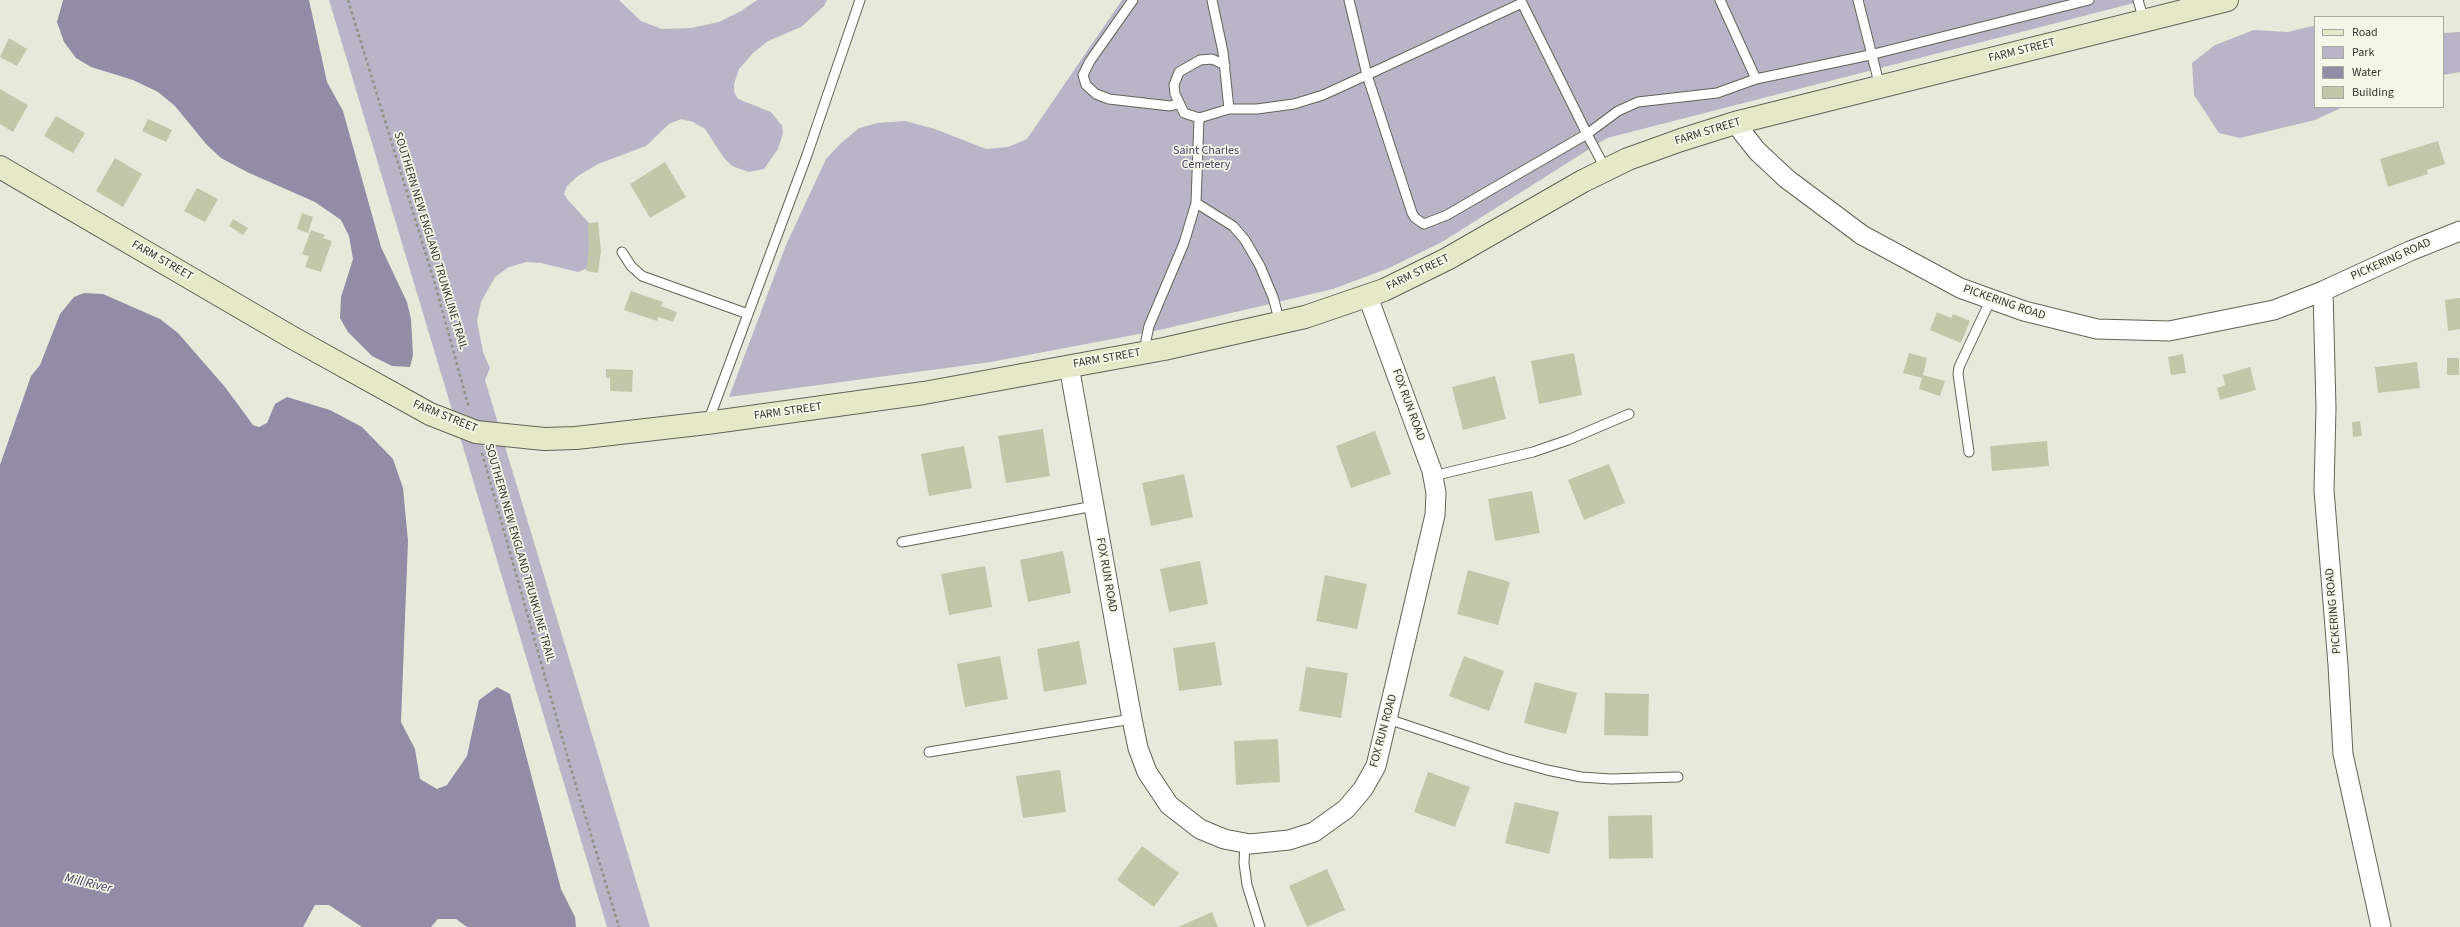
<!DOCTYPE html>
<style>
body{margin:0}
#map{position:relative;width:2460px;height:927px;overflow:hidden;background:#e7eadb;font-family:"Source Sans 3",sans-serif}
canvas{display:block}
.legend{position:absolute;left:2314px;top:16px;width:130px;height:92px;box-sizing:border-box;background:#f4f7e8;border:1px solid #a8aa9f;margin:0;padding:5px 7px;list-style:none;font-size:12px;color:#363731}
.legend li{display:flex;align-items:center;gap:8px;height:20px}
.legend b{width:20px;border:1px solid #a8aa9f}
</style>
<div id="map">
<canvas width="2460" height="927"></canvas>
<ul class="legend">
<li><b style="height:5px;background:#e6e9c8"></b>Road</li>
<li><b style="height:11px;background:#b9b4c7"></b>Park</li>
<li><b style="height:11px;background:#928ca7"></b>Water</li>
<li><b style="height:11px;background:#c2c7a9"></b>Building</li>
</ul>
</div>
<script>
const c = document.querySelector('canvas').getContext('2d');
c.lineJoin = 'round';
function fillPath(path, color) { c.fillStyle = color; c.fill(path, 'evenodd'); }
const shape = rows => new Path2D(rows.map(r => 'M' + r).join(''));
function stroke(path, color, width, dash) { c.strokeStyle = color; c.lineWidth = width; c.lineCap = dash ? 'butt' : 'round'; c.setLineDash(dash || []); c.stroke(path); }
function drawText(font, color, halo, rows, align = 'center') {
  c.font = font + ' "Source Sans 3",sans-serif'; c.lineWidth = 3.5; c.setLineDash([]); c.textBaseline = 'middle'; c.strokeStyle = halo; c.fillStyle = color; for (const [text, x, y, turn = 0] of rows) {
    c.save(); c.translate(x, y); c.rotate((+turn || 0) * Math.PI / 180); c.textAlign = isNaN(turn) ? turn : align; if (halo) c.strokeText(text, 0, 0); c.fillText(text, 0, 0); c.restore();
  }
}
const green = shape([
 [329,0,619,0,641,21,662,29,691,28,719,22,741,11,757,0,827,0,824,6,801,27,768,41,753,53,739,69,734,84,734,92,738,99,771,112,782,126,783,133,778,149,764,169,749,172,732,166,724,158,705,129,693,122,681,119,669,124,646,146,598,164,578,176,567,186,564,194,568,200,589,223,591,243,588,268,578,272,541,263,527,262,509,267,495,277,481,302,477,321,483,352,490,368,485,380,650,927,607,927],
 [1122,0,2146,0,1607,138,1442,242,1389,268,1333,289,1155,331,991,362,729,397,786,245,826,159,841,143,859,128,878,123,905,121,935,129,986,149,1008,147,1027,139],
 [2312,26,2315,27,2315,107,2343,107,2315,120,2240,138,2219,133,2194,95,2192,63,2215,45,2254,30,2288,32],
 [2460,32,2460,72,2443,75,2443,33]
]);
const water = shape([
 [63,0,309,0,327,82,343,111,381,247,407,302,411,319,413,355,410,367,392,366,372,356,348,332,340,318,341,297,353,259,349,236,341,220,315,202,247,172,221,158,206,144,175,106,158,92,133,80,91,67,76,58,64,42,57,22],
 [84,293,103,294,160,319,178,333,225,387,253,425,259,427,267,423,275,404,287,397,330,410,362,427,393,459,403,488,408,541,401,722,415,749,420,779,437,789,447,785,467,756,479,700,497,687,510,694,561,889,575,917,576,927,467,927,456,919,438,919,431,927,362,927,329,905,315,905,303,927,0,927,0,465,31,376,40,365,60,314,74,297]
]);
const building = shape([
 [9,38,27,49,17,66,0,57],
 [0,89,28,105,13,132,0,124],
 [56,116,85,133,73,153,44,136],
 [148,119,172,130,166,142,142,131],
 [2438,141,2445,164,2427,170,2428,174,2388,187,2380,159],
 [115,158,142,174,123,207,96,191],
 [665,162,686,197,650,218,630,184],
 [197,188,218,199,205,222,184,211],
 [302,213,313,217,308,233,297,229],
 [233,219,248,228,243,235,229,226],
 [598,222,601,251,598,273,586,271,589,249,588,223],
 [311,230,325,235,323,238,332,241,321,272,305,267,309,256,302,254],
 [631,291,663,302,661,306,677,312,673,322,658,317,657,321,624,310],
 [2460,298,2460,329,2448,331,2445,300],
 [1937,312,1951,318,1953,314,1970,321,1961,343,1930,330],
 [1574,353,1582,395,1539,404,1531,361],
 [1909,353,1927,358,1923,375,1945,381,1940,396,1919,389,1922,378,1903,373],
 [2183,354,2186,373,2171,375,2168,357],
 [2447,358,2459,358,2459,375,2447,375],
 [2417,362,2420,388,2378,393,2375,367],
 [2250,367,2256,390,2220,400,2217,388,2225,385,2223,375],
 [606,369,633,370,632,392,610,391,610,378,606,378],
 [1495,376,1506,419,1463,430,1452,387],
 [2360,421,2362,436,2353,437,2352,422],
 [1043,429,1050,476,1006,483,998,436],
 [1375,431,1391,474,1351,488,1336,446],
 [2047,441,2049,466,1992,471,1990,446],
 [964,446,972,488,929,496,921,454],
 [1609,464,1625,503,1584,520,1568,480],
 [1184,474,1193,517,1151,526,1142,483],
 [1532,491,1540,533,1495,541,1488,499],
 [1063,551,1071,593,1028,602,1020,560],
 [1200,561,1208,604,1169,612,1160,569],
 [985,566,992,607,949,615,941,574],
 [1468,570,1510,582,1498,625,1457,614],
 [1325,575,1367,584,1357,629,1316,621],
 [1079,641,1087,684,1044,692,1037,649],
 [1215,642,1222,685,1179,691,1173,648],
 [1000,656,1008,699,965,707,957,664],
 [1464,656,1504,671,1489,711,1449,696],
 [1306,667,1348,673,1341,718,1299,711],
 [1535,682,1577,693,1566,734,1524,723],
 [1605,693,1649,694,1648,736,1604,735],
 [1278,739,1280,782,1236,785,1234,741],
 [1060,770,1066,812,1023,818,1016,776],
 [1428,772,1470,787,1455,827,1414,812],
 [1515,802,1559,812,1549,854,1505,843],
 [1652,815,1653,858,1609,859,1608,816],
 [1142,846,1179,873,1154,907,1117,880],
 [1327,869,1345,910,1307,927,1289,886],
 [1212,912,1218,927,1178,927]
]);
const path = shape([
 [348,0,435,284,469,408],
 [482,453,571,769,619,927]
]);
const lane = shape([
 [1133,0,1090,61,1083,75,1086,85,1096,94,1109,99,1170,106,1178,104],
 [1212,0,1223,52,1229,109],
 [1349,0,1367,75,1522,3,1587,134,1618,111,1638,102,1717,93,1756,79,1870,55,2089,0],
 [1720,0,1756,79],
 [1858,0,1880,87],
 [2138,0,2144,21],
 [1225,65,1212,59,1200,60,1179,72,1174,85,1175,94,1184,113,1199,118,1229,109,1257,109,1294,104,1323,95,1367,75,1412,213,1415,218,1424,224,1447,215,1587,134,1606,170],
 [1196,203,1233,226,1245,240,1260,266,1273,297,1280,323],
 [622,252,631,266,642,276,748,314],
 [1146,352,1146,340,1149,326,1184,243,1196,203,1199,118],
 [708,422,807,155,860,0],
 [1969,452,1958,374,1959,367,1991,299],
 [1433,476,1533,452,1568,440,1629,414],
 [902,542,1094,506],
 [1388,719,1504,758,1547,770,1581,777,1611,779,1678,777],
 [929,752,1132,719],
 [1245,843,1244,863,1247,885,1260,927]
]);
const street = shape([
 [1735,123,1757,151,1787,179,1862,235,1960,288,2024,311,2097,329,2169,331,2274,310,2323,291,2410,251,2460,231],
 [2323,291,2326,408,2324,490,2338,665,2343,754,2381,927],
 [1069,366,1132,719,1138,748,1147,772,1169,805,1200,829,1224,839,1250,844,1289,840,1314,832,1346,809,1363,789,1376,766,1435,515,1436,493,1432,471,1368,297]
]);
const secondary = shape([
 [0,167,293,338,430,414,476,432,544,439,576,438,707,423,924,393,1164,349,1305,317,1384,290,1447,259,1583,181,1628,159,1681,140,1735,123,2227,0]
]);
const streetNames = [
 ["FARM STREET",2022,51,-14],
 ["FARM STREET",1708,132,-17],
 ["SOUTHERN NEW ENGLAND TRUNKLINE TRAIL",430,241,73],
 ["PICKERING ROAD",2391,260,-24],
 ["FARM STREET",162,261,30],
 ["FARM STREET",1418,273,-26],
 ["PICKERING ROAD",2004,303,19],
 ["FARM STREET",1107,359,-10],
 ["FOX RUN ROAD",1408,405,70],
 ["FARM STREET",788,412,-8],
 ["FARM STREET",445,417,22],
 ["SOUTHERN NEW ENGLAND TRUNKLINE TRAIL",519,553,74],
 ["FOX RUN ROAD",1106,575,80],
 ["PICKERING ROAD",2334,611,-95],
 ["FOX RUN ROAD",1384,731,-75]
];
const parkNames = [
 ["Saint Charles",1206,151],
 ["Cemetery",1206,165]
];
const waterNames = [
 ["Mill River",88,884,13]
];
fillPath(green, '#b9b4c7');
fillPath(water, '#928ca7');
fillPath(building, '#c2c7a9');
stroke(lane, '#616457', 11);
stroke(street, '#616457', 21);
stroke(secondary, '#616457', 24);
stroke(path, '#909287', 2.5, [3, 3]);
stroke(lane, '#fff', 9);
stroke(street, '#fff', 19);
stroke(secondary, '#e6e9c8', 22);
drawText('12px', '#363731', '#f4f7e8', streetNames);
drawText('12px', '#493d67', '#f4f7e8', parkNames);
drawText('italic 13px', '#443861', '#f4f7e8', waterNames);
</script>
